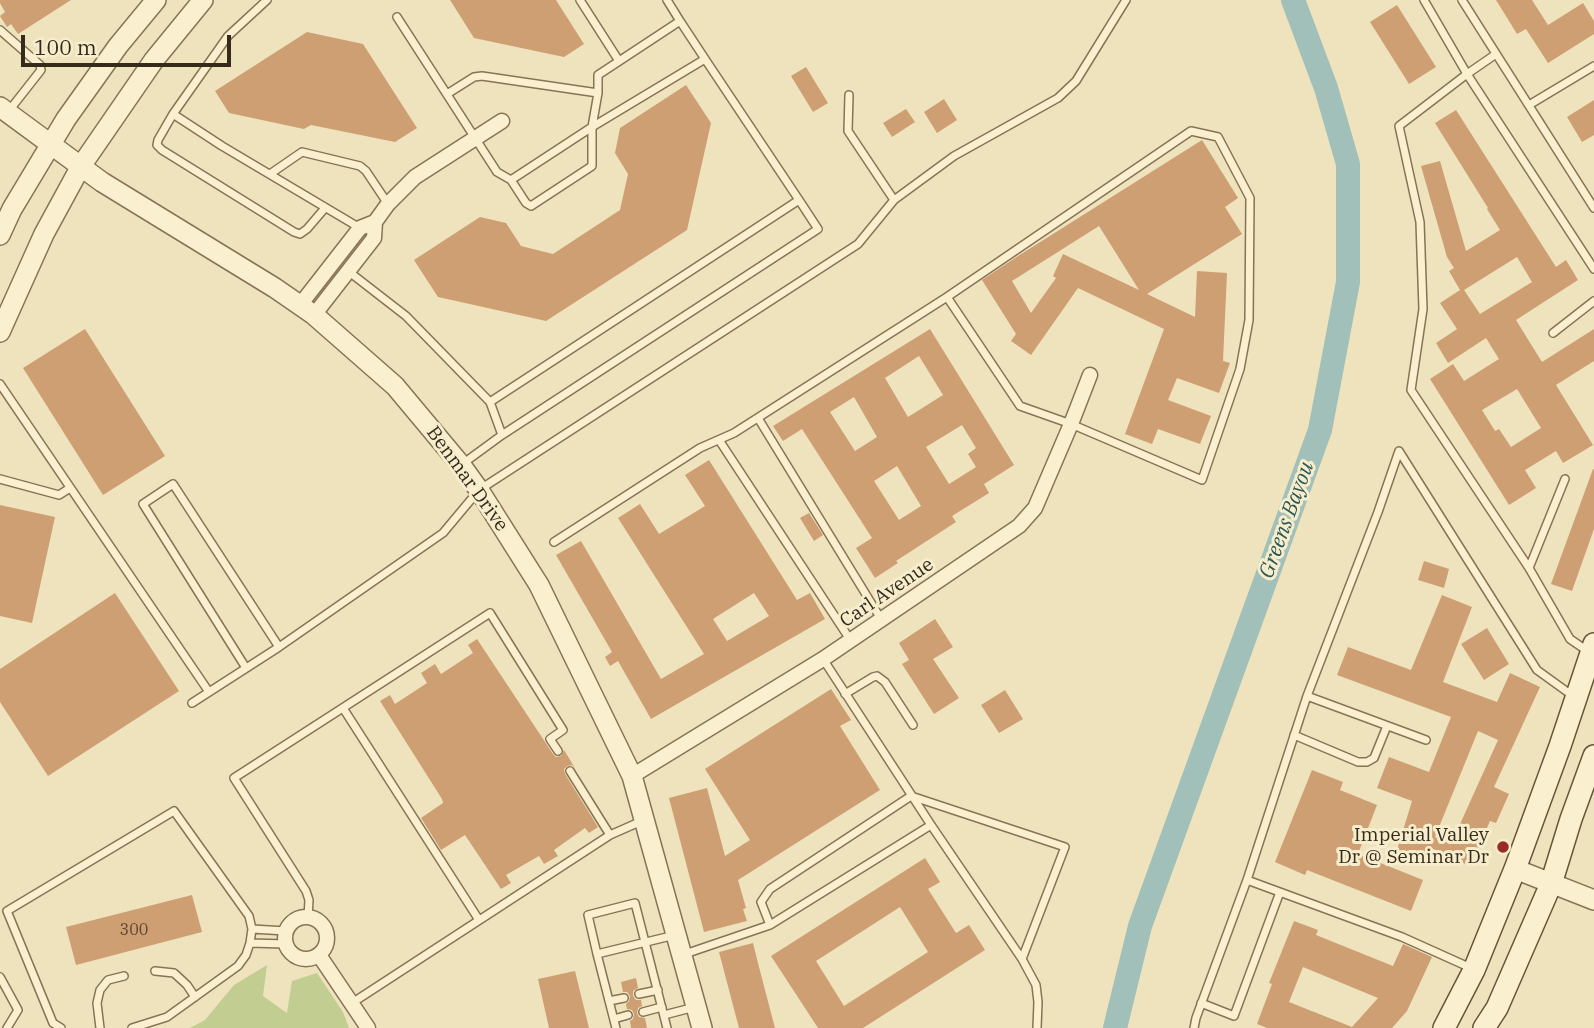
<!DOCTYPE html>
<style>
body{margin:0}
#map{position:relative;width:1594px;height:1028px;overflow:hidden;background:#efe3bd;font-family:"IBM Plex Serif",serif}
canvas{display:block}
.scale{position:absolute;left:21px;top:35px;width:210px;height:32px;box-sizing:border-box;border:4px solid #362a1b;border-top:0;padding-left:9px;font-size:21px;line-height:24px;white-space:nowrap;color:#362a1b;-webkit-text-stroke:5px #f6edcd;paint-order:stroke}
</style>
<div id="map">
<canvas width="1594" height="1028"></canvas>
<div class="scale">100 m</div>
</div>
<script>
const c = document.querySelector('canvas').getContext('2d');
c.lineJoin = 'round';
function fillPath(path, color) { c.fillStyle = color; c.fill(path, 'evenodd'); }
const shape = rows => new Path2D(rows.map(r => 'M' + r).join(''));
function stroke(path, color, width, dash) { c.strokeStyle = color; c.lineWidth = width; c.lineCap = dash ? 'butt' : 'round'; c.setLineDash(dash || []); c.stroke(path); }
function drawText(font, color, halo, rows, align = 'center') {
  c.font = font + ' "IBM Plex Serif",serif'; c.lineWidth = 6; c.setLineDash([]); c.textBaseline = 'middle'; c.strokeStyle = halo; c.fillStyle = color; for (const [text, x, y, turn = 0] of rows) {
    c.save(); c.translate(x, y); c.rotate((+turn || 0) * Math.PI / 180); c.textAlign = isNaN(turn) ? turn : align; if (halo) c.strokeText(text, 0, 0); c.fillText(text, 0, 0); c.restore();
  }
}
const green = shape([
 [267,965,263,996,287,1013,292,981,317,973,343,1012,349,1028,190,1028,205,1020,234,985]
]);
const river = shape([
 [1115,1028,1140,926,1320,430,1348,282,1348,164,1326,88,1293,0]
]);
const building = shape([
 [0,0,71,0,18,34,11,24,7,27,0,16,5,12,0,3],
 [450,0,556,0,584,44,564,57,474,38],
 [1496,0,1532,0,1548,25,1583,3,1594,21,1594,34,1548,63,1526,29,1517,34],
 [1397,5,1436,67,1409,84,1370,22],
 [307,32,363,44,417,128,395,142,311,125,304,129,229,113,215,91],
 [806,67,828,103,813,112,791,76],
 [686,85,711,123,687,230,546,321,438,297,414,260,480,217,506,223,521,246,553,254,620,210,628,174,615,153,620,128],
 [944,99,957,120,937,133,924,112],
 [1594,100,1594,135,1582,142,1567,117],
 [906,109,915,122,892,137,883,123],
 [1456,110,1556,267,1566,260,1578,280,1516,320,1542,362,1594,329,1594,361,1556,385,1593,445,1563,463,1556,451,1525,470,1536,488,1509,505,1430,379,1453,364,1464,381,1499,359,1486,338,1448,363,1436,343,1457,329,1440,303,1460,290,1449,271,1454,268,1447,257,1421,166,1440,161,1466,251,1500,230,1487,209,1488,208,1435,123],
 [1517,257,1532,282,1480,314,1464,290],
 [1517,389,1541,428,1511,447,1499,429,1495,431,1482,410],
 [1202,140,1238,198,1225,207,1242,234,1147,294,1195,317,1197,271,1227,273,1223,361,1230,363,1219,393,1177,378,1168,400,1211,416,1200,444,1158,429,1152,444,1125,434,1164,329,1078,288,1031,355,1011,341,1016,334,982,280,1018,256],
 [1099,226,1139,290,1063,254,1053,276,1056,278,1031,313,1012,281],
 [85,329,165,456,103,495,23,368],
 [930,329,1014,465,984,484,989,493,952,516,956,522,896,561,898,563,875,578,856,548,872,538,802,429,783,441,773,426],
 [919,356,943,395,908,417,885,378],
 [854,397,877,437,855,451,830,412],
 [962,425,976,448,968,454,976,467,949,484,926,447],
 [897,466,921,506,899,520,874,481],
 [709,460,797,600,810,593,825,619,651,719,618,661,610,666,605,657,612,652,556,555,581,541,661,679,704,654,618,518,640,504,659,534,705,506,685,475],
 [754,593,769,616,727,641,713,619],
 [1593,469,1594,469,1594,529,1572,591,1551,584],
 [0,505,55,517,32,623,0,616],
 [809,513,823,535,814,541,800,518],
 [1424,561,1449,569,1444,588,1418,580],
 [115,593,179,691,48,776,0,702,0,669],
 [1442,595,1472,607,1443,682,1497,702,1510,673,1540,687,1494,787,1509,794,1496,823,1490,821,1470,866,1431,848,1427,859,1397,850,1412,801,1377,788,1389,757,1429,772,1451,717,1337,675,1348,647,1411,670],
 [1478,731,1498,740,1451,844,1435,837],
 [935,619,953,647,933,659,959,698,934,714,902,664,909,660,899,643],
 [1487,628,1509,664,1484,680,1461,644],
 [477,639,553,754,556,757,561,756,564,750,575,768,572,765,567,766,564,769,565,774,598,827,589,833,585,828,554,850,558,856,544,864,539,856,506,875,511,883,501,889,465,835,441,850,421,818,443,803,442,799,380,701,390,695,395,704,427,683,421,673,435,664,441,674,473,653,468,645],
 [831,689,851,720,840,726,880,790,738,880,746,908,743,909,747,921,704,932,669,798,707,788,725,856,750,840,705,769],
 [1005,690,1023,719,999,733,981,705],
 [1312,770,1343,782,1340,790,1377,805,1358,854,1423,880,1411,911,1307,870,1305,875,1275,862],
 [925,858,940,882,928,889,956,933,969,925,985,950,863,1028,818,1028,771,956],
 [900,907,928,952,844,1006,816,961],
 [192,895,202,932,76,965,66,927],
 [1294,921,1318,930,1316,935,1393,966,1403,944,1432,957,1407,1011,1392,1028,1267,1028,1257,1024,1272,984,1269,983],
 [1303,967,1378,998,1352,1027,1289,1002],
 [753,943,760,971,775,1028,739,1028,719,952],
 [575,971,589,1028,549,1028,538,979],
 [636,978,638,988,633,991,633,996,636,1000,641,1000,642,1006,638,1008,637,1013,639,1017,645,1018,647,1028,631,1028,630,1021,633,1019,634,1014,632,1010,627,1009,626,1004,629,1001,630,996,627,992,623,992,621,982]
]);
const service = shape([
 [267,0,228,36,173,114,222,146,360,228],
 [580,0,619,61],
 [1424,0,1467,74,1594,269],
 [1462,0,1594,208],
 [397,17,497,172,511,180,526,203,531,206,592,166,592,127,511,180],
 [680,21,705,59],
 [0,30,40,65,41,70,8,112],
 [1496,54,1467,74,1399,126,1420,222,1423,309,1411,390,1529,568,1570,639,1589,652],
 [447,94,474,77,482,76,598,93],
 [849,95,848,131,894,200],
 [1529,105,1594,66],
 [173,114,158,140,157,145,162,150,294,232,300,234,307,229,325,208],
 [592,127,705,59,799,200],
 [592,127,598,93,598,75,680,21,667,0],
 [270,174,302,152,360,166,366,171,388,204],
 [348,271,406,316,490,402,799,200,818,229,502,435,461,465],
 [1553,333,1594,301],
 [0,384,209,692],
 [490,402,502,435],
 [758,418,881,619],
 [719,440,851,641],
 [0,479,59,495,70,488],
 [554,542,700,448,734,433,947,297,1191,131,1218,137,1250,198,1249,320,1240,369,1202,480,1071,424,1020,406,947,297],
 [1529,568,1565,479],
 [823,659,931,825,1022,959],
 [246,668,143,504,173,484,279,647],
 [845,694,873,677,877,676,885,682,913,725],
 [1307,696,1426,740],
 [192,703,279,647,443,533,479,490,858,244,894,200,954,156,1058,98,1076,81,1126,0],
 [343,708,479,920],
 [1294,735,1358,762,1367,762,1374,758,1387,726],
 [570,771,610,835],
 [931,825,770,925,761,902,770,889,911,796,1065,847,1022,959,1036,985,1038,1002,1037,1028],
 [1247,880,1402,937,1471,968],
 [308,917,309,900,306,891,234,778,490,613,563,730,550,739,558,751],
 [252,929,286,931],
 [250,943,286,944],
 [597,954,588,915,635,903,667,1028],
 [682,955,770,925],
 [155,971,174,973,187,985,195,997],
 [0,977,18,1010,7,1028],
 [639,994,658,990],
 [609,1001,624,998],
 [352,1003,610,835,644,820],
 [1201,1003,1234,1016,1280,892],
 [643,1012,662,1007],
 [664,1015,695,1007],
 [614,1019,628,1015],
 [61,1028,53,1023,7,911,174,811,249,916,252,929,250,943,246,955,238,966,167,1017,132,1028],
 [100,1028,97,1003,100,990,108,980,124,976],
 [616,1028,597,954,675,935],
 [1194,1028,1196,1018,1247,880,1307,696,1378,512,1399,451,1537,670,1573,696]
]);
const minor = shape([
 [375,222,388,204,415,177,502,121],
 [300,305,360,228,375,222,374,238,314,315],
 [632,776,823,659,1019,526,1035,508,1071,424,1090,375],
 '285 938a21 21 0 1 1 42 0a21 21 0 1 1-42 0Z',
 [319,955,368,1028]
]);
const tertiary = shape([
 [0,107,102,182,275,288,314,315,395,386,461,465,479,490,539,585,632,776,702,1028],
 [0,235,12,209,66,119,118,46,156,0],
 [0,332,44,234,81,166,154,60,203,0],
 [1515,869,1594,900]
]);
const secondary = shape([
 [1444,1028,1474,970,1515,869,1560,746,1594,644],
 [1484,1028,1497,1008,1551,884,1571,819,1594,756]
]);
const markers = [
 [1503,847,7,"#972c24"]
];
const numberNames = [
 ["300",134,930]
];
const streetNames = [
 ["Benmar Drive",467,479,54],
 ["Carl Avenue",887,593,-34]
];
const poiNames = [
 ["Imperial Valley",1489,836],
 ["Dr @ Seminar Dr",1489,858]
];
const waterNames = [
 ["Greens Bayou",1287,520,-70]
];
fillPath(green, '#c2cd91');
stroke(river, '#a1c0b9', 24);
fillPath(building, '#ce9f72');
stroke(service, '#877356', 10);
stroke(minor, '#877356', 17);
stroke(tertiary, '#877356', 22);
stroke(secondary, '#685439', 24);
stroke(service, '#faf0d0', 7);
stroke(minor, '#faf0d0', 14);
stroke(tertiary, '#faf0d0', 19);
stroke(secondary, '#faf0d0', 21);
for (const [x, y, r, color] of markers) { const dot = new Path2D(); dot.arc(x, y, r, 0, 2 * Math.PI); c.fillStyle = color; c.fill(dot); stroke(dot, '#f6edcd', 2.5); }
drawText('16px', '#5c4731', null, numberNames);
drawText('19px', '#362a1b', '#f6edcd', streetNames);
drawText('19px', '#362a1b', '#f6edcd', poiNames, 'right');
drawText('italic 21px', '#2a5656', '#f6edcd', waterNames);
</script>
